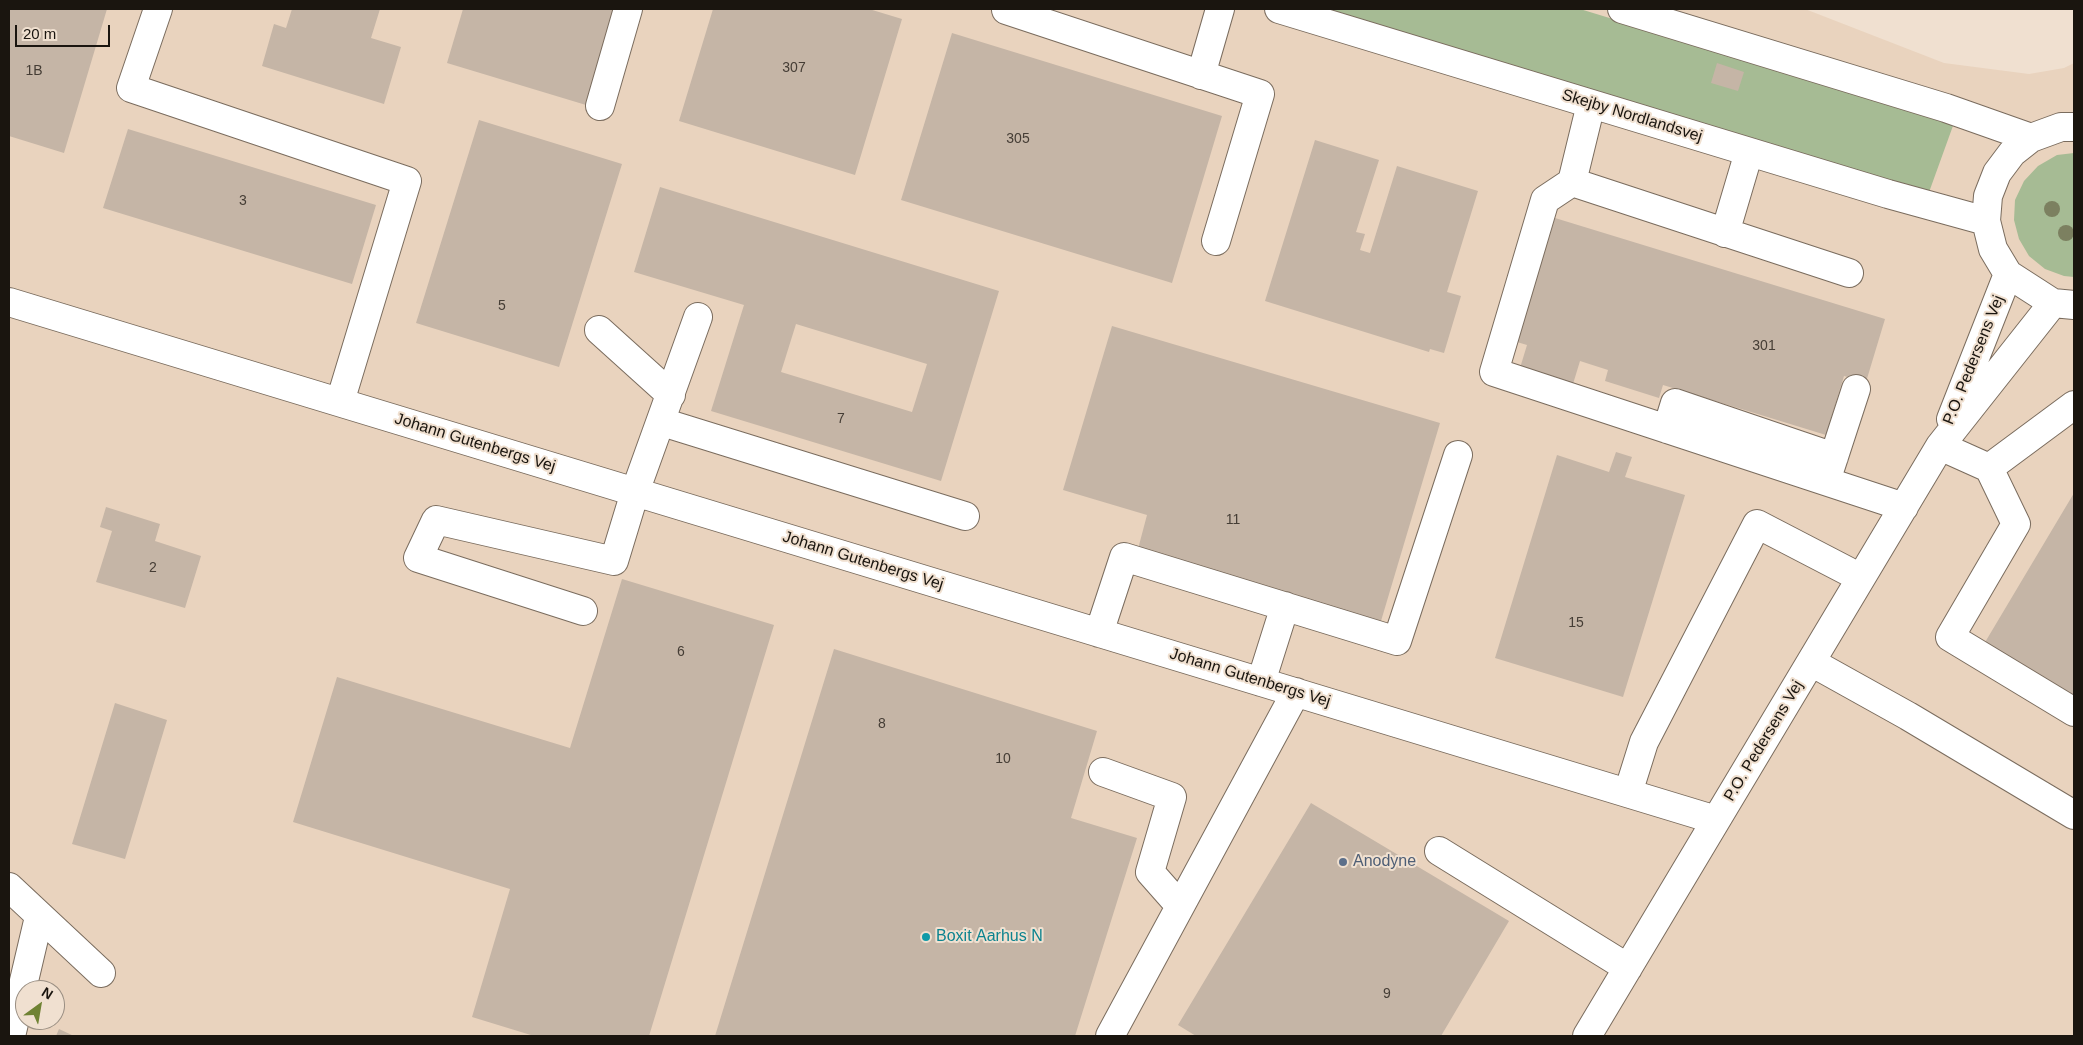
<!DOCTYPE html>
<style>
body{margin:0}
#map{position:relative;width:2083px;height:1045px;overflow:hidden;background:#f0e0d0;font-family:Arial,sans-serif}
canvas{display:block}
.frame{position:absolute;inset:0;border:10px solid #1a150f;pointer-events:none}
.north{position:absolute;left:15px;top:980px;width:50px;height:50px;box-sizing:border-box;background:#f0e0d0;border:1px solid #9a8f83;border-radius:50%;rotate:32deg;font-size:14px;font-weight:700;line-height:20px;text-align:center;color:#1a150f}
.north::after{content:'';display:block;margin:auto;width:18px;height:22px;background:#6f8233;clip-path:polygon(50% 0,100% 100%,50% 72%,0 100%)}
.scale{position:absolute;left:15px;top:25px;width:95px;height:22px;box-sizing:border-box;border:2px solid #1a150f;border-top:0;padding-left:6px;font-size:15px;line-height:18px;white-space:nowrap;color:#1a150f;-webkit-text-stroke:4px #f0e0d0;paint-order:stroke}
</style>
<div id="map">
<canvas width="2083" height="1045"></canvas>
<div class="frame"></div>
<div class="north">N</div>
<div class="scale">20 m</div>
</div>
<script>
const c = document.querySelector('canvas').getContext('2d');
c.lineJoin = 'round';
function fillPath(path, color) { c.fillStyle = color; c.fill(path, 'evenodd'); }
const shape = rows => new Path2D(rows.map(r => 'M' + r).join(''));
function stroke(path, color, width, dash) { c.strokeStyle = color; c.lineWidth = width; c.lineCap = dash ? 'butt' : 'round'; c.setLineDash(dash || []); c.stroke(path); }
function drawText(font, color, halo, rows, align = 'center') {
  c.font = font + ' Arial,sans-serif'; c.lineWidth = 4; c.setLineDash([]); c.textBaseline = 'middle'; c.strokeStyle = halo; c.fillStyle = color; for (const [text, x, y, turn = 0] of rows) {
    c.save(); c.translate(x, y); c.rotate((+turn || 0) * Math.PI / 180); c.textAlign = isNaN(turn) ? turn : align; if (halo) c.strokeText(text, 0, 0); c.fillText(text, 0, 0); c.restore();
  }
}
const built = shape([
 [9,9,1805,9,1944,63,2029,74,2064,68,2074,63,2074,1036,9,1036],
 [25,990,55,990,55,1020,25,1020]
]);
const green = shape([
 [1315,9,1580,9,1954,123,1928,195],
 [2074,153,2074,277,2064,276,2045,269,2029,256,2019,239,2014,220,2015,200,2024,181,2038,166,2057,155]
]);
const building = shape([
 [9,9,107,9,64,153,9,136],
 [292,9,380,9,371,38,401,47,384,104,262,66,274,24,286,28],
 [463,9,616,9,586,105,447,63],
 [713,9,869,9,902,19,855,175,679,121],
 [952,33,1222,116,1172,283,901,200],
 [1717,63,1744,72,1738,91,1711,83],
 [479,120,622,164,559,367,416,323],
 [128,129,376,205,352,284,103,208],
 [1315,140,1379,160,1356,232,1365,234,1360,250,1370,253,1397,166,1478,191,1447,292,1461,296,1444,353,1430,349,1429,352,1265,301],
 [660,187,999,291,941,481,711,411,744,305,634,272],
 [796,324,927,364,912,412,781,372],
 [1555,218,1885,319,1866,382,1844,376,1826,435,1663,385,1659,398,1605,381,1608,370,1580,361,1573,384,1520,368,1527,345,1517,342],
 [1112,326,1440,423,1381,621,1138,549,1147,515,1063,490],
 [1616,452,1632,457,1625,477,1685,495,1623,697,1495,658,1557,455,1609,472],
 [2074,493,2074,697,1984,644],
 [106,507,160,524,155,541,201,556,185,608,96,582,112,531,100,527],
 [622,579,774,625,649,1036,534,1036,472,1017,510,889,293,822,337,677,570,748],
 [834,649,1097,731,1071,818,1137,838,1075,1036,715,1036],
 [115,703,167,720,125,859,72,844],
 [1311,803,1509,921,1441,1036,1196,1036,1178,1025],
 [59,1029,74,1036,56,1036]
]);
const minor = shape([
 [158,9,131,88,407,181,340,402],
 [1279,9,1888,194,1986,221],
 [1622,9,1946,108,2031,138],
 [1006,10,1260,94,1216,241],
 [1201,75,1220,9],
 [1591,104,1572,182,1849,273],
 [600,106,628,9],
 [2074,127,2061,127,2031,138,2012,153,1997,173,1988,196,1986,221,1993,249,2008,274,2053,303,2074,305],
 [1572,182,1545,200,1494,372,1904,507],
 [1725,233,1749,152],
 [9,302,1716,820],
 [599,330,671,395],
 [1951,419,2008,274],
 [662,422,965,516],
 [1667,429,1675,403,1834,457],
 [1940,446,1989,468,2074,405],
 [1989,468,2016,524,1950,637,2074,712],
 [1828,475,1856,389],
 [583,611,418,558,436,520,614,561,635,492,698,317],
 [1099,633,1124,557,1397,641,1458,455],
 [1811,662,1908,716,2074,815],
 [1261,682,1285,606],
 [1103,772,1172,797,1150,872,1180,906],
 [1628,793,1644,742,1757,524,1861,578],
 [1439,851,1628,968],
 [9,887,101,973],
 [11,1036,39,917],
 [1110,1036,1296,692],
 [1587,1036,1940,446,2053,303]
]);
const trees = [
 [2052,209],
 [2066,233]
];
const markers = [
 [1343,862,5,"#5c6f8a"],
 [926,937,5,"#0f9aa8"]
];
const numberNames = [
 ["307",794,68],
 ["1B",34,71],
 ["305",1018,139],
 ["3",243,201],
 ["5",502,306],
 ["301",1764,346],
 ["7",841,419],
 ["11",1233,520],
 ["2",153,568],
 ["15",1576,623],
 ["6",681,652],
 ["8",882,724],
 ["10",1003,759],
 ["9",1387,994]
];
const streetNames = [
 ["Skejby Nordlandsvej",1632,116,17],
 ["P.O. Pedersens Vej",1974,360,-68],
 ["Johann Gutenbergs Vej",475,443,17],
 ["Johann Gutenbergs Vej",863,561,17],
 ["Johann Gutenbergs Vej",1250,678,17],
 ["P.O. Pedersens Vej",1764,741,-59]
];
const serviceNames = [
 ["Anodyne",1353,862]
];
const cultureNames = [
 ["Boxit Aarhus N",936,937]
];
fillPath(built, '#e9d3be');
fillPath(green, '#a6bb94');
fillPath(building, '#c5b5a6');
stroke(minor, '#7a6c5e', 30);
stroke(minor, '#fff', 28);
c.fillStyle = '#7c8060';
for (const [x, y] of trees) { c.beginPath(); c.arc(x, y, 8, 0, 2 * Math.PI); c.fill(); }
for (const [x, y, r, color] of markers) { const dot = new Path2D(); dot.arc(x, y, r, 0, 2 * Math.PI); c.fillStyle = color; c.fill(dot); stroke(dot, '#f0e0d0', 2); }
drawText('14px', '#453d35', null, numberNames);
drawText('16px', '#1a150f', '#f0e0d0', streetNames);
drawText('16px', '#4e5e75', '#f0e0d0', serviceNames, 'left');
drawText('16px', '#0d838f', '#f0e0d0', cultureNames, 'left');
</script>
